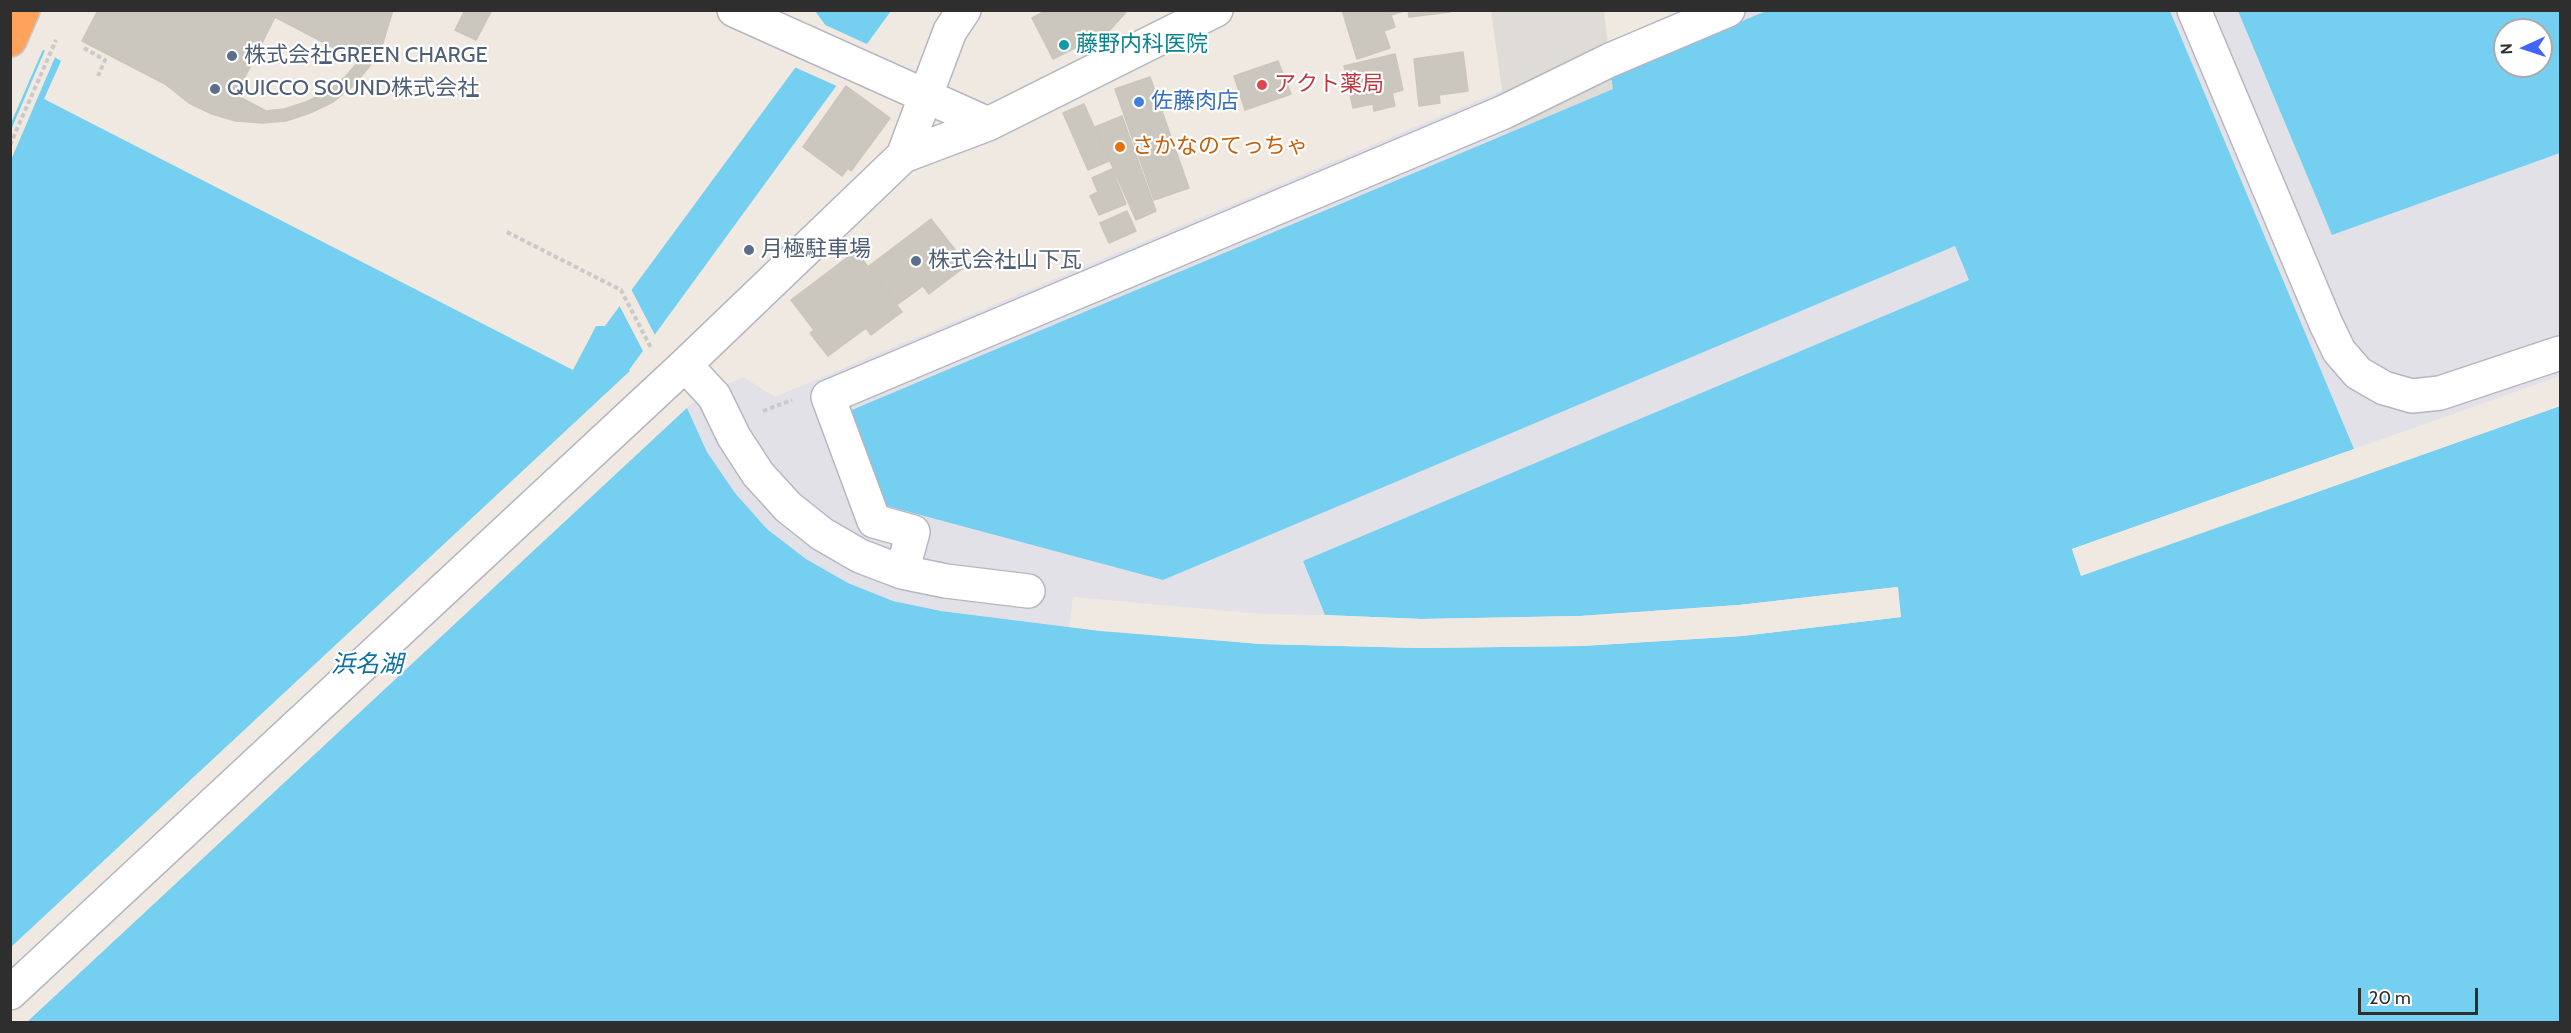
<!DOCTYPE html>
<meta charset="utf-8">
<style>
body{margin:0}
#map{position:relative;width:2571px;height:1033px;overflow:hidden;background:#efe9e1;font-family:Cabin,sans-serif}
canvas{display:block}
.frame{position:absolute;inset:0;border:12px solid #2e2e2e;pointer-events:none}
.north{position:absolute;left:2493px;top:18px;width:60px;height:60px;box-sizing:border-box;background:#fff;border:2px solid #ababab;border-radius:50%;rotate:267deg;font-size:16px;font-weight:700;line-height:24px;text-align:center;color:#2e2e2e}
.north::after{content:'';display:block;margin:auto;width:21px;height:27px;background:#4264fb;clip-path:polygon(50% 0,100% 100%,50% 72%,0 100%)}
.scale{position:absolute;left:2358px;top:988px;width:120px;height:27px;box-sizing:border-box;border:3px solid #2e2e2e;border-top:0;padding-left:8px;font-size:18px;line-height:21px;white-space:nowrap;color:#2e2e2e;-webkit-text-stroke:4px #fff;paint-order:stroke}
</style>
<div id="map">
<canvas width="2571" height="1033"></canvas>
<div class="frame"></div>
<div class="north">N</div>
<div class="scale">20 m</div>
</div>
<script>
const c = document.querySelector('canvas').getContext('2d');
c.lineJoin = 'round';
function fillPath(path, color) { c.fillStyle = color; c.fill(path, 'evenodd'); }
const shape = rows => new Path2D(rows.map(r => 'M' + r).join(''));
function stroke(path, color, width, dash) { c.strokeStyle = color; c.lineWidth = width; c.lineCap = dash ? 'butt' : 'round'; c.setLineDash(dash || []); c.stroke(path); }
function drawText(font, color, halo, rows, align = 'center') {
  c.font = font + ' Cabin,"Noto Sans JP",sans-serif'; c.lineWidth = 4.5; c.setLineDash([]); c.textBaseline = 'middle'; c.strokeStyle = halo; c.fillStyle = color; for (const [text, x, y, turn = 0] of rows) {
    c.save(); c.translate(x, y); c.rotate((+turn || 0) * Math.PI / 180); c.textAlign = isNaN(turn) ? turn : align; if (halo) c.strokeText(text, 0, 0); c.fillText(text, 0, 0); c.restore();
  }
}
const industrial = shape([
 [1690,11,1766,11,1612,75,1613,89,848,412,1955,246,1969,280,1303,561,1325,615,1262,614,1073,597,1069,627,941,611,893,601,848,583,806,559,767,529,735,493,707,452,687,408,698,397,743,377,775,397],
 [2170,11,2238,11,2332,235,2560,153,2560,376,2354,449]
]);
const plaza = shape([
 [1491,11,1604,11,1613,89,1508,133]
]);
const water = shape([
 [815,11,891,11,629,370,687,408,707,452,735,493,767,529,806,559,848,583,893,601,941,611,1100,631,1261,644,1421,648,1582,646,1742,636,1901,617,1897,587,1739,605,1580,616,1421,619,1325,615,1303,561,1969,280,1955,246,1163,580,887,506,847,412,1613,89,1611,76,1766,11,2170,11,2354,449,2072,549,2081,575,2560,406,2560,1022,11,1022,10,29,61,61,44,99,573,370,596,326,605,326,826,26],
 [2238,11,2560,11,2560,153,2332,235],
 [2505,30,2541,30,2541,66,2505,66]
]);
const pier = shape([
 [821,23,869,45,839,87,792,66,822,26],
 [10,25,44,47,11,123],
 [46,48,56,55,11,160,11,130],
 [630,287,656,337,644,353,618,303],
 [631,370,689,406,27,1022,11,1022,11,947],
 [2560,403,2560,406,2081,576,2072,549,2357,448,2355,452,2076,551,2083,572],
 [1898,587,1901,617,1742,636,1582,646,1421,648,1261,644,1069,627,1069,624,1261,641,1421,645,1582,643,1742,633,1898,615,1895,590,1739,608,1580,619,1421,622,1325,618,1322,615,1421,619,1580,616,1739,605]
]);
const building = shape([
 [98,10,393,10,382,46,369,67,353,86,333,102,310,113,286,121,262,123,236,121,212,114,189,103,165,84,82,41,98,10],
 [275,17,359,61,345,77,327,92,306,102,284,109,266,111,236,95,275,17],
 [465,10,492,10,476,40,455,30,465,10],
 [1047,10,1127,10,1127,11,1109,31,1053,59,1032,18,1047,10],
 [1342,10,1404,10,1404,11,1391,15,1395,27,1384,31,1390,48,1357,59,1342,10],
 [1408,10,1450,10,1450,12,1409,17,1408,10],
 [1463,52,1468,91,1439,95,1440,103,1419,106,1414,59,1463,52],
 [1395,54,1403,90,1392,93,1395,106,1374,111,1373,104,1353,108,1344,66,1395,54],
 [1278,61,1291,94,1245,110,1234,76,1278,61],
 [1150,77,1189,188,1154,200,1115,89,1150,77],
 [846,86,890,118,851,171,848,168,842,176,803,147,846,86],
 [1084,104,1109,161,1088,170,1063,113,1084,104],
 [1122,116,1156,211,1136,220,1095,127,1122,116],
 [1112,169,1126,204,1099,215,1090,196,1098,192,1092,178,1112,169],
 [1127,211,1136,231,1109,243,1100,223,1127,211],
 [931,219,967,265,929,294,923,286,898,304,869,266,931,219],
 [856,251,902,312,871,335,866,328,828,356,810,333,814,330,791,300,856,251]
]);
const path = shape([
 [84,48,105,60,98,76],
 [10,145,56,40],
 [507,232,621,290,651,348],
 [763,411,792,400]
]);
const minor = shape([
 [734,10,988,124],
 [2194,10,2326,324,2339,351,2358,373,2384,388,2412,396,2440,393,2560,353],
 [903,156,950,31,964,10],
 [685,365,714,396,734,437,758,474,788,507,822,534,860,556,902,572,946,581,1028,591],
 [902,572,913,532,874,521,828,397,1504,112,1610,60,1728,10],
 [10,993,685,365,903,156,988,124,1216,10]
]);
const highway = shape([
 [10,40,23,10]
]);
const markers = [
 [1064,45,6,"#0f9aa8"],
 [232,56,6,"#5c6f8a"],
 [1262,85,6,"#e0444e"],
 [215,89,6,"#5c6f8a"],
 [1139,102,6,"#3f7fe0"],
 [1120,147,6,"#e8710a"],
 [749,250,6,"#5c6f8a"],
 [916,261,6,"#5c6f8a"]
];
const cultureNames = [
 ["藤野内科医院",1076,45]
];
const serviceNames = [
 ["株式会社GREEN CHARGE",244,56],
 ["QUICCO SOUND株式会社",227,89],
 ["月極駐車場",761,250],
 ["株式会社山下瓦",928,261]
];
const healthNames = [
 ["アクト薬局",1274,85]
];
const shopNames = [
 ["佐藤肉店",1151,102]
];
const foodNames = [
 ["さかなのてっちゃ",1132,147]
];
const waterNames = [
 ["浜名湖",367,665]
];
fillPath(industrial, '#e3e1e8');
fillPath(plaza, '#dfdcd8');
fillPath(water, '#75cff0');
fillPath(pier, '#efe9e1');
fillPath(building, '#cbc7bf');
stroke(building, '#cbc5ba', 1.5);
stroke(minor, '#b4b7c1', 36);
stroke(highway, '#c9c9c9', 36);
stroke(path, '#c9c9c9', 4, [4.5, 3]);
stroke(minor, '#fff', 33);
stroke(highway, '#ffa35c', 33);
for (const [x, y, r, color] of markers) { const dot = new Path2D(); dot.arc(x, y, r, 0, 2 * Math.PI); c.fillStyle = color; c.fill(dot); stroke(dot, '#fff', 2); }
drawText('22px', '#0d838f', '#fff', cultureNames, 'left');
drawText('22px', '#4e5e75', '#fff', serviceNames, 'left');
drawText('22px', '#be3a42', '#fff', healthNames, 'left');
drawText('22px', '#366cbe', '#fff', shopNames, 'left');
drawText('22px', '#c56008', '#fff', foodNames, 'left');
drawText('italic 24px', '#0d6fa3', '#fff', waterNames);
</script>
